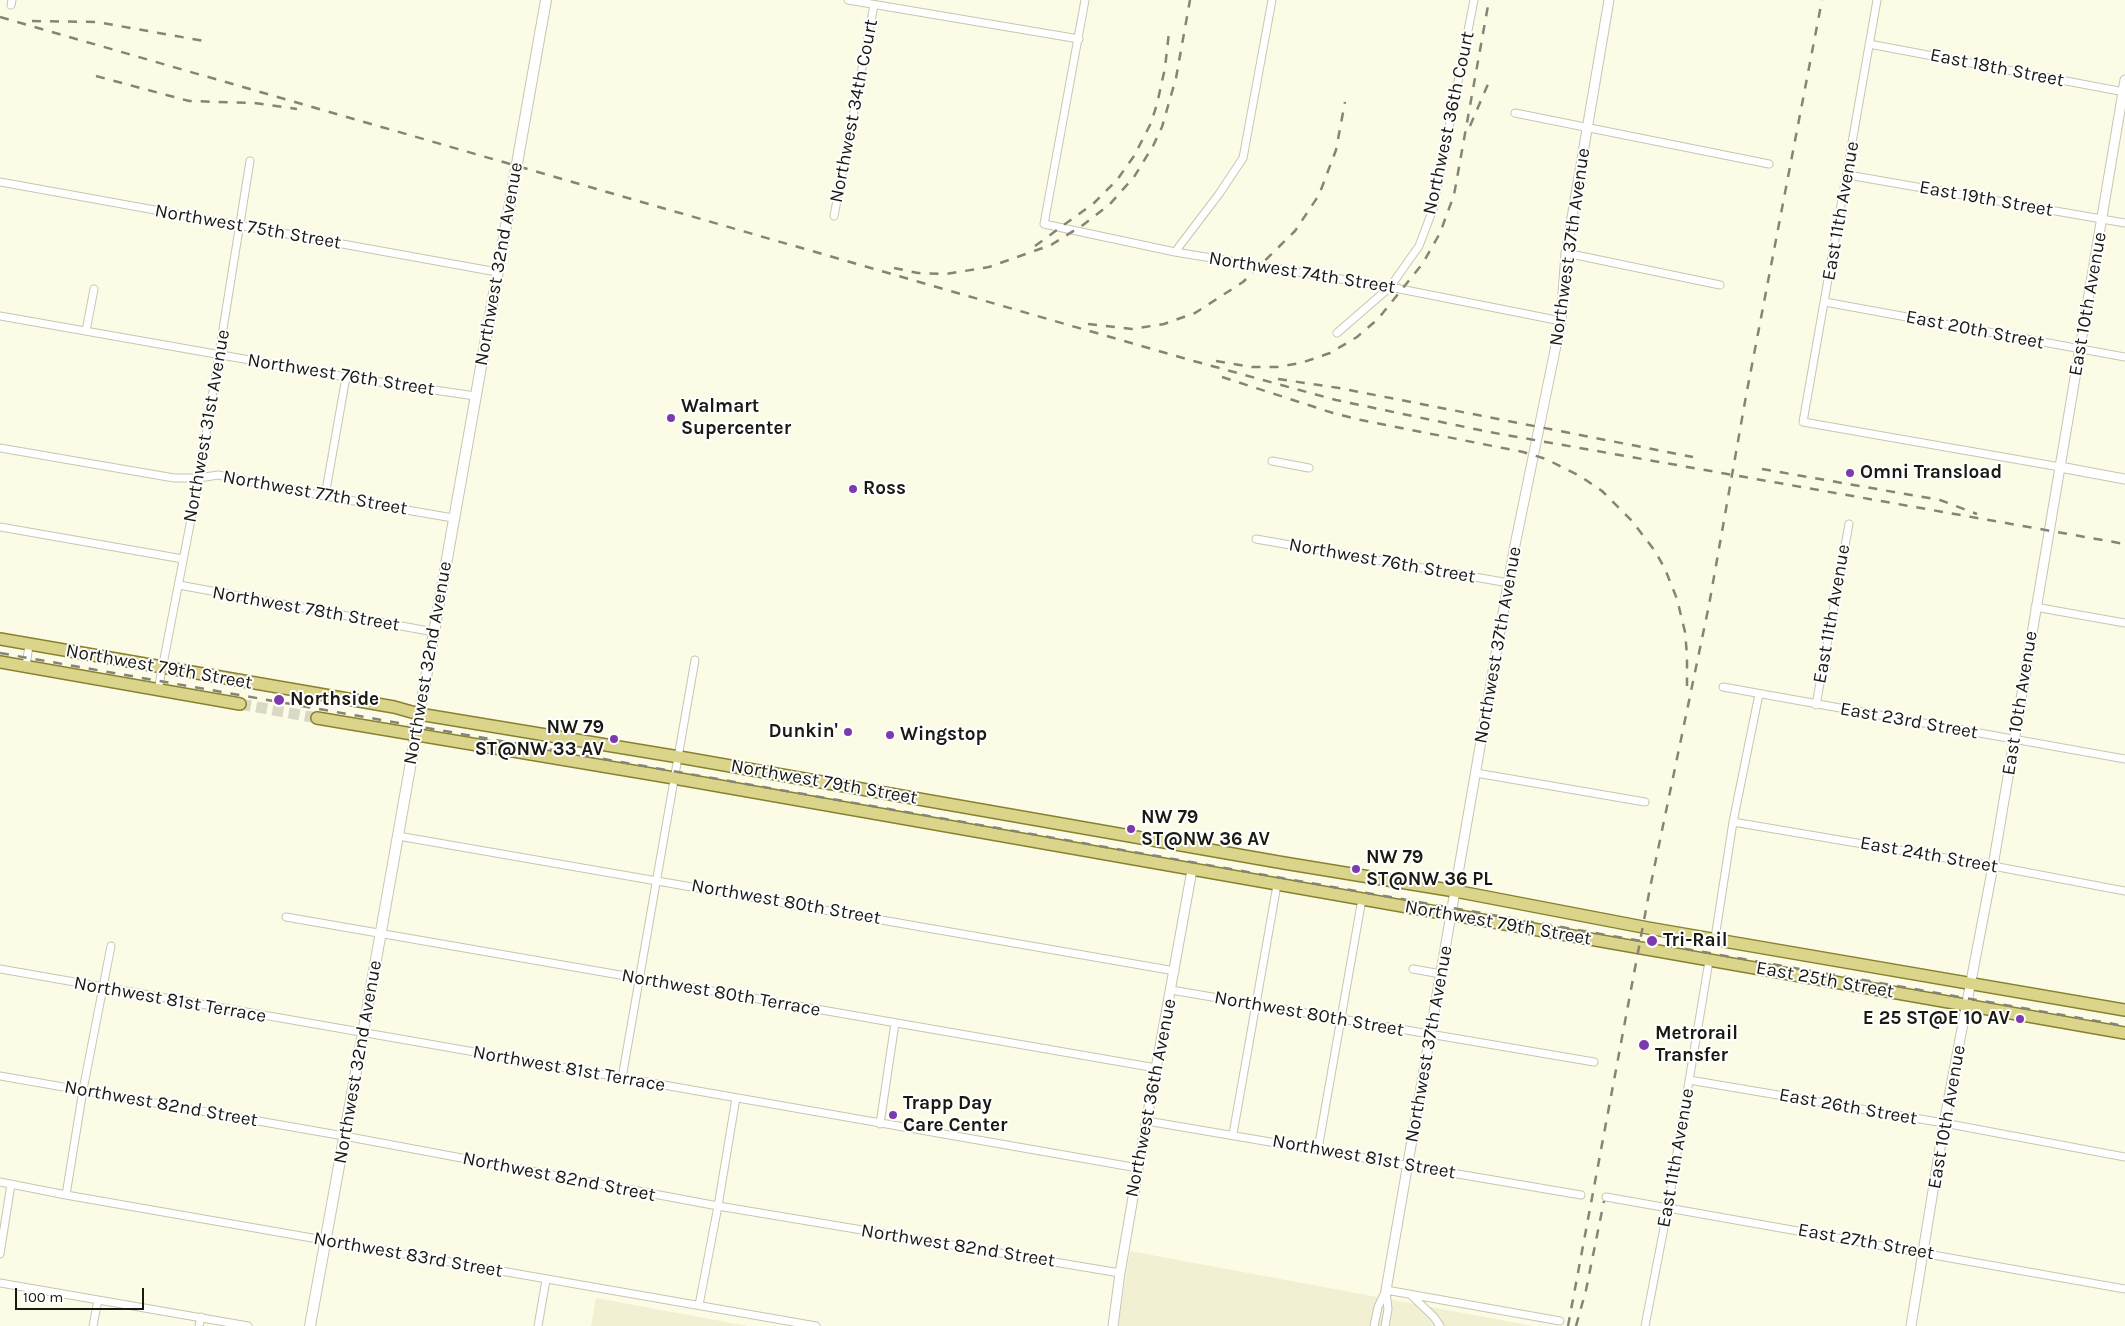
<!DOCTYPE html>
<style>
body{margin:0}
#map{position:relative;width:2125px;height:1326px;overflow:hidden;background:#fcfbe5;font-family:Karla,sans-serif}
canvas{display:block}
.scale{position:absolute;left:15px;top:1288px;width:129px;height:22px;box-sizing:border-box;border:2px solid #1a1a12;border-top:0;padding-left:6px;font-size:15px;line-height:18px;white-space:nowrap;color:#1a1a12;-webkit-text-stroke:4px #fff;paint-order:stroke}
</style>
<div id="map">
<canvas width="2125" height="1326"></canvas>
<div class="scale">100 m</div>
</div>
<script>
const c = document.querySelector('canvas').getContext('2d');
c.lineJoin = 'round';
function fillPath(path, color) { c.fillStyle = color; c.fill(path, 'evenodd'); }
const shape = rows => new Path2D(rows.map(r => 'M' + r).join(''));
function stroke(path, color, width, dash) { c.strokeStyle = color; c.lineWidth = width; c.lineCap = dash ? 'butt' : 'round'; c.setLineDash(dash || []); c.stroke(path); }
function drawText(font, color, halo, rows, align = 'center') {
  c.font = font + ' Karla,sans-serif'; c.lineWidth = 4; c.setLineDash([]); c.textBaseline = 'middle'; c.strokeStyle = halo; c.fillStyle = color; for (const [text, x, y, turn = 0] of rows) {
    c.save(); c.translate(x, y); c.rotate((+turn || 0) * Math.PI / 180); c.textAlign = isNaN(turn) ? turn : align; if (halo) c.strokeText(text, 0, 0); c.fillText(text, 0, 0); c.restore();
  }
}
const built = shape([
 [1130,1251,1533,1326,1118,1326],
 [596,1298,748,1326,591,1326]
]);
const primaryTunnel = shape([
 [240,704,317,718]
]);
const minor = shape([
 [848,0,1079,39],
 [1085,0,1044,224,1175,252,1390,287,1561,321],
 [1877,0,1803,422,2060,467],
 [11,5,12,0],
 [1869,44,2125,92],
 [1515,113,1769,164],
 [1848,175,2125,223],
 [0,182,497,272],
 [834,216,874,5],
 [1175,252,1219,194,1243,158,1272,0],
 [1566,253,1720,285],
 [1825,302,2125,357],
 [0,316,346,377,475,396],
 [86,331,94,289],
 [1337,333,1390,287,1419,246,1433,209,1474,0],
 [0,448,174,478,199,478,218,475,325,496,453,518],
 [1272,461,1309,468],
 [325,496,346,377],
 [0,527,183,559],
 [1256,539,1509,583],
 [179,585,434,632],
 [2035,607,2125,623],
 [26,666,29,645],
 [1723,687,2125,759],
 [158,690,199,478,250,161],
 [1816,705,1849,524],
 [1476,773,1645,802],
 [1733,822,1993,866,2125,891],
 [398,836,1175,971],
 [286,917,1156,1068],
 [1715,938,1733,822,1759,694],
 [0,969,1138,1168],
 [1413,969,1441,974],
 [1171,990,1594,1062],
 [0,1076,344,1136,718,1206,1120,1273],
 [622,1078,695,660],
 [1689,1080,1944,1123,2125,1157],
 [1147,1121,1581,1195],
 [880,1124,895,1023],
 [1233,1134,1277,885],
 [1318,1149,1362,899],
 [0,1182,66,1195,816,1326],
 [66,1195,83,1090,111,946],
 [1606,1197,2125,1289],
 [0,1254,11,1184],
 [0,1283,248,1326],
 [1386,1290,1560,1321],
 [1411,1295,1434,1317,1440,1326],
 [699,1305,718,1206,736,1098],
 [93,1326,98,1300],
 [199,1326,201,1317],
 [538,1326,546,1280],
 [1374,1326,1378,1307,1386,1290],
 [1385,1326,1388,1309,1386,1291],
 [1645,1326,1668,1207,1709,961]
]);
const tertiary = shape([
 [2060,467,2125,479],
 [1386,1290,1514,550,1561,321,1566,253,1609,0],
 [1113,1326,1120,1273,1138,1168,1192,870],
 [1911,1326,1944,1123,1993,866,2125,80]
]);
const secondary = shape([
 [310,1326,363,1033,546,0]
]);
const primary = shape([
 [0,639,394,707,419,714,679,757,1284,863,1455,891,1648,928,2125,1010],
 [0,662,240,704],
 [317,718,674,778,2125,1033]
]);
const rail = shape([
 [0,17,1190,360,1336,400,1489,432,2125,544],
 [32,21,97,22,204,41],
 [96,76,189,101,254,103,297,109],
 [1470,126,1488,84],
 [1035,246,1094,203,1117,180,1134,156,1151,123,1157,104,1165,68,1169,32],
 [894,268,918,273,946,274,989,267,1051,245,1083,225,1110,204,1134,177,1153,146,1162,127,1176,78,1190,0],
 [1088,324,1132,329,1164,324,1195,313,1243,282,1295,231,1319,195,1336,150,1345,102],
 [1216,361,1252,367,1277,367,1301,363,1330,353,1357,337,1378,319,1423,263,1440,233,1454,195,1489,0],
 [1222,377,1333,413,1361,420,1523,452,1546,459,1580,476,1602,491,1632,521,1655,551,1665,569,1677,599,1685,632,1687,655,1687,686],
 [1278,379,1339,388,1693,457],
 [1762,469,1940,500,1977,514],
 [0,653,2125,1026],
 [1568,1326,1650,888,1709,605,1746,396,1822,0],
 [1576,1326,1586,1290,1604,1201]
]);
const markers = [
 [671,418,5,"#7d3aae"],
 [1850,473,5,"#7d3aae"],
 [853,489,5,"#7d3aae"],
 [279,700,6,"#7d3aae"],
 [848,732,5,"#7d3aae"],
 [890,735,5,"#7d3aae"],
 [614,739,5,"#7d3aae"],
 [1131,829,5,"#7d3aae"],
 [1356,869,5,"#7d3aae"],
 [1652,941,6,"#7d3aae"],
 [2020,1019,5,"#7d3aae"],
 [1644,1045,6,"#7d3aae"],
 [893,1115,5,"#7d3aae"]
];
const streetNames = [
 ["East 18th Street",1997,68,11],
 ["Northwest 34th Court",854,111,-79],
 ["Northwest 36th Court",1449,123,-78],
 ["East 19th Street",1986,199,10],
 ["East 11th Avenue",1841,211,-80],
 ["Northwest 75th Street",248,227,10],
 ["Northwest 37th Avenue",1570,247,-82],
 ["Northwest 32nd Avenue",499,264,-80],
 ["Northwest 74th Street",1302,273,9],
 ["East 10th Avenue",2088,304,-80],
 ["East 20th Street",1975,330,11],
 ["Northwest 76th Street",341,375,9],
 ["Northwest 31st Avenue",207,426,-80],
 ["Northwest 77th Street",315,493,10],
 ["Northwest 76th Street",1382,561,10],
 ["Northwest 78th Street",306,609,10],
 ["East 11th Avenue",1832,614,-80],
 ["Northwest 37th Avenue",1498,645,-80],
 ["Northwest 32nd Avenue",428,663,-80],
 ["Northwest 79th Street",159,667,10],
 ["East 10th Avenue",2020,703,-81],
 ["East 23rd Street",1909,721,10],
 ["Northwest 79th Street",824,782,10],
 ["East 24th Street",1929,855,10],
 ["Northwest 80th Street",786,902,10],
 ["Northwest 79th Street",1498,923,10],
 ["East 25th Street",1825,980,10],
 ["Northwest 80th Terrace",721,993,10],
 ["Northwest 81st Terrace",170,1000,10],
 ["Northwest 80th Street",1309,1014,10],
 ["Northwest 37th Avenue",1429,1044,-80],
 ["Northwest 32nd Avenue",358,1062,-80],
 ["Northwest 81st Terrace",569,1069,10],
 ["Northwest 36th Avenue",1151,1098,-79],
 ["Northwest 82nd Street",161,1104,10],
 ["East 26th Street",1848,1107,10],
 ["East 10th Avenue",1947,1117,-80],
 ["Northwest 81st Street",1364,1157,10],
 ["East 11th Avenue",1676,1158,-80],
 ["Northwest 82nd Street",559,1177,11],
 ["East 27th Street",1866,1242,10],
 ["Northwest 82nd Street",958,1246,9],
 ["Northwest 83rd Street",408,1255,10]
];
const poiNames = [
 ["Walmart",681,407],
 ["Supercenter",681,429],
 ["Omni Transload",1860,473],
 ["Ross",863,489],
 ["Northside",290,700],
 ["NW 79",604,728,"right"],
 ["ST@NW 33 AV",604,750,"right"],
 ["Dunkin'",838,732,"right"],
 ["Wingstop",900,735],
 ["NW 79",1141,818],
 ["ST@NW 36 AV",1141,840],
 ["NW 79",1366,858],
 ["ST@NW 36 PL",1366,880],
 ["Tri-Rail",1663,941],
 ["E 25 ST@E 10 AV",2010,1019,"right"],
 ["Metrorail",1655,1034],
 ["Transfer",1655,1056],
 ["Trapp Day",903,1104],
 ["Care Center",903,1126]
];
fillPath(built, '#f1f0d2');
stroke(primaryTunnel, '#dad9c5', 11, [11, 5.5]);
stroke(minor, '#c7c6b2', 9);
stroke(tertiary, '#c7c6b2', 11);
stroke(secondary, '#c7c6b2', 12);
stroke(primary, '#888130', 14);
stroke(minor, '#fff', 7);
stroke(tertiary, '#fff', 9);
stroke(secondary, '#fff', 10);
stroke(primary, '#dbd58c', 11);
stroke(rail, '#858476', 2.5, [9, 9]);
for (const [x, y, r, color] of markers) { const dot = new Path2D(); dot.arc(x, y, r, 0, 2 * Math.PI); c.fillStyle = color; c.fill(dot); stroke(dot, '#fff', 2); }
drawText('19px', '#1a1a12', '#fff', streetNames);
drawText('bold 19px', '#1a1a12', '#fff', poiNames, 'left');
</script>
